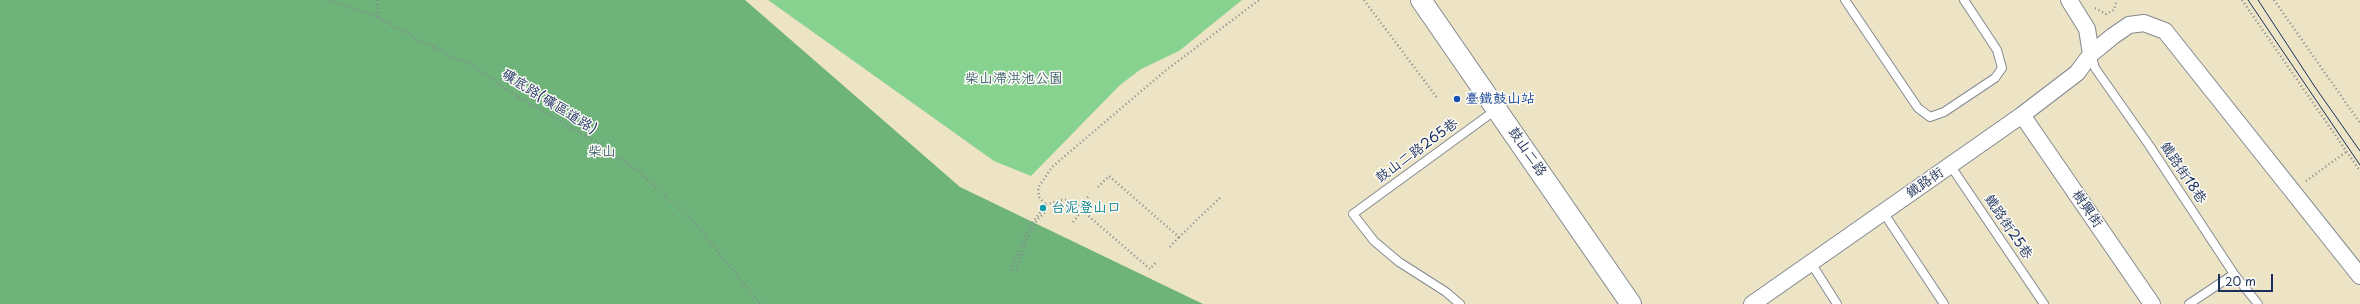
<!DOCTYPE html>
<meta charset="utf-8">
<style>
body{margin:0}
#map{position:relative;width:2360px;height:304px;overflow:hidden;background:#ece4c5;font-family:"Playpen Sans",sans-serif}
canvas{display:block}
.scale{position:absolute;left:2218px;top:274px;width:55px;height:18px;box-sizing:border-box;border:2px solid #1b2f5e;border-top:0;padding-left:5px;font-size:12px;line-height:14px;white-space:nowrap;color:#1b2f5e;-webkit-text-stroke:3px #fdfcf7;paint-order:stroke}
</style>
<div id="map">
<canvas width="2360" height="304"></canvas>
<div class="scale">20 m</div>
</div>
<script>
const c = document.querySelector('canvas').getContext('2d');
c.lineJoin = 'round';
function fillPath(path, color) { c.fillStyle = color; c.fill(path, 'evenodd'); }
const shape = rows => new Path2D(rows.map(r => 'M' + r).join(''));
function stroke(path, color, width, dash) { c.strokeStyle = color; c.lineWidth = width; c.lineCap = dash ? 'butt' : 'round'; c.setLineDash(dash || []); c.stroke(path); }
function drawText(font, color, halo, rows, align = 'center') {
  c.font = font + ' "Playpen Sans","LXGW WenKai TC",sans-serif'; c.lineWidth = 3; c.setLineDash([]); c.textBaseline = 'middle'; c.strokeStyle = halo; c.fillStyle = color; for (const [text, x, y, turn = 0] of rows) {
    c.save(); c.translate(x, y); c.rotate((+turn || 0) * Math.PI / 180); c.textAlign = isNaN(turn) ? turn : align; if (halo) c.strokeText(text, 0, 0); c.fillText(text, 0, 0); c.restore();
  }
}
const green = shape([
 [768,0,1242,0,1179,51,1141,69,1120,85,1031,176,994,161]
]);
const forest = shape([
 [0,0,745,0,960,187,1203,304,0,304]
]);
const path = shape([
 [327,0,379,18,420,41,479,69,507,90,596,142,639,172,693,221,760,304],
 [377,0,379,18],
 [1364,0,1438,99],
 [2242,0,2360,171],
 [2274,0,2360,123],
 [2095,8,2106,14,2114,10,2117,0],
 [2306,181,2346,152],
 [1098,187,1109,176,1179,237,1222,196],
 [1088,197,1078,207,1150,269,1157,261],
 [1046,205,1060,200,1068,200,1078,207],
 [1073,222,1082,211],
 [1170,247,1179,237],
 [1011,270,1029,227,1046,205,1039,197,1038,188,1052,167,1165,71,1259,0],
 [1016,270,1028,237,1037,220,1046,211]
]);
const service = shape([
 [1845,0,1918,108,1930,117,1944,112,1995,78,2002,68,1997,50,1964,0],
 [2091,54,2095,68,2149,145,2234,274,2258,304],
 [1950,165,2044,304],
 [1883,212,1944,304],
 [1811,263,1837,304],
 [1460,304,1446,292,1399,262,1374,241,1353,214,1497,109],
 [2189,304,2234,274]
]);
const minor = shape([
 [2069,0,2087,29,2091,54],
 [2022,115,2152,304],
 [1752,304,2022,115,2077,73,2091,54,2113,36,2129,25,2144,23,2165,31,2360,276]
]);
const tertiary = shape([
 [1421,0,1631,304]
]);
const tram = shape([
 [2248,0,2360,165],
 [2258,0,2315,87,2360,151]
]);
const markers = [
 [1457,99,4,"#1a4fb4"],
 [1043,208,4,"#0f9aa8"]
];
const parkNames = [
 ["柴山滯洪池公園",1014,79],
 ["柴山",602,152]
];
const transitNames = [
 ["臺鐵鼓山站",1465,99]
];
const streetNames = [
 ["礦底路(礦區道路)",549,102,32],
 ["鼓山二路265巷",1417,151,-36],
 ["鼓山二路",1527,152,56],
 ["鐵路街18巷",2183,173,56],
 ["鐵路街",1925,183,-35],
 ["樹興街",2087,209,55],
 ["鐵路街25巷",2008,227,56]
];
const cultureNames = [
 ["台泥登山口",1051,208]
];
fillPath(green, '#88d28f');
fillPath(forest, '#6eb47a');
stroke(service, '#848a92', 10);
stroke(minor, '#848a92', 18);
stroke(tertiary, '#848a92', 22);
stroke(path, '#848a92', 2.5, [1, 3]);
stroke(service, '#fff', 8);
stroke(minor, '#fff', 16);
stroke(tertiary, '#fff', 20);
stroke(tram, '#1b2f5e', 1);
for (const [x, y, r, color] of markers) { const dot = new Path2D(); dot.arc(x, y, r, 0, 2 * Math.PI); c.fillStyle = color; c.fill(dot); stroke(dot, '#fdfcf7', 1.5); }
drawText('14px', '#3c606d', '#fdfcf7', parkNames);
drawText('14px', '#164399', '#fdfcf7', transitNames, 'left');
drawText('14px', '#1b2f5e', '#fdfcf7', streetNames);
drawText('14px', '#0d838f', '#fdfcf7', cultureNames, 'left');
</script>
